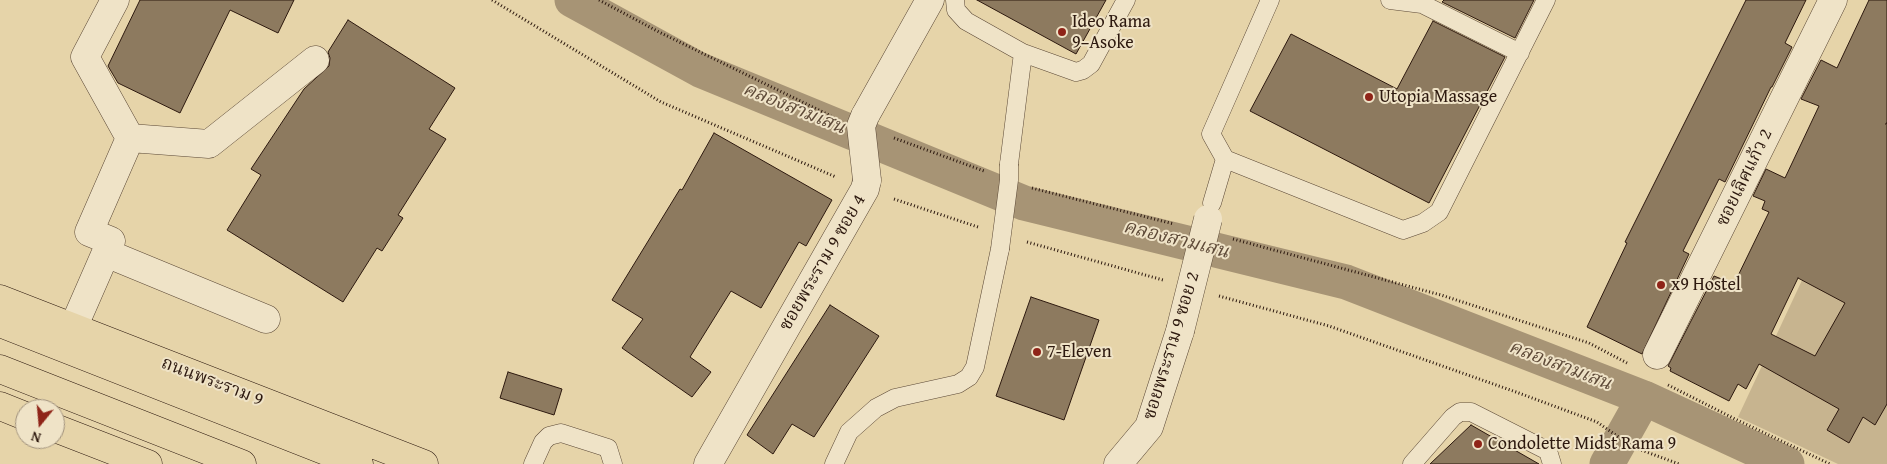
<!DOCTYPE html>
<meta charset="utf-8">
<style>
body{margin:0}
#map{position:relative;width:1887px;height:464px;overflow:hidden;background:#e6d4a9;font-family:"Gentium Book Plus",serif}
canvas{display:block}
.north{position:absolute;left:15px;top:399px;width:50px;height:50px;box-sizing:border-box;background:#efe3c7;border:1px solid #a1927d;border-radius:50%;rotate:197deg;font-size:14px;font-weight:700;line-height:20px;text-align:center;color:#2d190f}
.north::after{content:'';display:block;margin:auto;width:18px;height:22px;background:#8f2418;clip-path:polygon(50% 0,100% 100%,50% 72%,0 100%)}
</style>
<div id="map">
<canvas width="1887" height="464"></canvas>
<div class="north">N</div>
</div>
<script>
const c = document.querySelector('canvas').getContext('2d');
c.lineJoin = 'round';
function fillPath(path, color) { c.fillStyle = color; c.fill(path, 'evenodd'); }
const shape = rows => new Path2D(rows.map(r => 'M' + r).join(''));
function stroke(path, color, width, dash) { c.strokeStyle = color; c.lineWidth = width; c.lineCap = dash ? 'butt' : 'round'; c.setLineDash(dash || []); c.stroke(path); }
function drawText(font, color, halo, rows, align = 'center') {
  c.font = font + ' "Gentium Book Plus","Noto Serif Thai",serif'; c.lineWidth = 4; c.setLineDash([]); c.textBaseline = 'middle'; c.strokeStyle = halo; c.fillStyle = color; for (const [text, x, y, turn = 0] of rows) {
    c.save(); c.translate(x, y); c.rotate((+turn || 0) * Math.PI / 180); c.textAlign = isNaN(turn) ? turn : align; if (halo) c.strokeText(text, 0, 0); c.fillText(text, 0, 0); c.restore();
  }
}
const green = shape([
 [1804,276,1887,320,1887,464,1838,464,1738,417]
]);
const canal = shape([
 [572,0,700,70,1024,203,1346,282,1644,398,1787,464],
 [1607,464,1644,398]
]);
const building = shape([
 [140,0,294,0,278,33,230,10,180,113,118,83,108,66,140,0],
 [977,0,1106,0,1076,54,977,0],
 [1444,0,1534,0,1515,38,1442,2,1444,0],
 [1746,0,1806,0,1785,43,1792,47,1772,87,1771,87,1725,182,1719,179,1683,251,1689,254,1642,354,1587,327,1627,243,1625,242,1746,0],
 [1869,0,1887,0,1887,404,1875,425,1863,417,1849,443,1827,430,1839,409,1759,364,1746,389,1738,384,1729,401,1670,371,1671,368,1668,366,1714,276,1734,284,1769,212,1762,209,1765,201,1753,196,1766,169,1785,178,1819,106,1801,99,1821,60,1837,68,1869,0],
 [1798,278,1845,303,1815,356,1771,334,1798,278],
 [348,20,455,88,429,129,446,139,398,215,403,218,382,251,377,248,343,302,227,230,261,175,251,169,304,89,329,66,330,58,328,52,348,20],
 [1433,21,1505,57,1429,203,1250,111,1291,34,1397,89,1433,21],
 [714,133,832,200,806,246,799,242,761,308,731,291,690,357,711,372,692,397,622,348,643,319,612,300,680,189,682,190,714,133],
 [1031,297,1099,320,1064,420,996,396,1031,297],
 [830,305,879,336,814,437,792,424,773,454,747,435,830,305],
 [508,372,562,389,554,415,500,398,508,372],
 [1471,425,1539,464,1430,464,1471,425]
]);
const path = shape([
 [492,0,661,102,836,177],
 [599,0,659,32,831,116],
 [1886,123,1887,124],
 [894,138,984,171],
 [1032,188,1174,224],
 [894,199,978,227],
 [1233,239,1441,295,1589,343,1627,363],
 [1027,242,1163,280],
 [1219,296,1329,326,1516,392,1597,422,1633,447,1679,464],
 [1668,385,1735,419,1830,464]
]);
const lane = shape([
 [955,0,956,10,966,21,1023,53,1076,72,1083,70,1091,64,1126,0],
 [1390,0,1422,4,1520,53],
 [1225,159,1403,230,1423,223,1439,212,1546,0],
 [1009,164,1023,53],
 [1212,203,1225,159,1211,134,1270,0],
 [533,464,543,442,549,436,561,433,608,448,613,464],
 [834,464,849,432,876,408,895,398,958,384,969,377,975,367,1000,249],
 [1412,464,1453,417,1460,412,1471,412,1548,451,1552,464]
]);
const street = shape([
 [115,0,85,57,130,138],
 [865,116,930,0],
 [106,253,266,319],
 [73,328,111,241,89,232,130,138,209,144,315,60],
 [1657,355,1833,0],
 [708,464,865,189,867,180],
 [1118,464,1149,427,1180,331]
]);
const primary = shape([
 [0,299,424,464],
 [0,323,359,464],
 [0,369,242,464],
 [0,406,25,416],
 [55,428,148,464]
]);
const laneBridge = shape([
 [1000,249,1009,180,1009,164]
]);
const streetBridge = shape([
 [865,116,861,126,867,180],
 [1180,331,1208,219]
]);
const markers = [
 [1062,32,5,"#8f2418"],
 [1369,97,5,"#8f2418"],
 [1661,285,5,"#8f2418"],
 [1037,352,5,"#8f2418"],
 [1478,444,5,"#8f2418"]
];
const poiNames = [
 ["Ideo Rama",1072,22],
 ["9–Asoke",1072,43],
 ["Utopia Massage",1379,97],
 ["x9 Hostel",1671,285],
 ["7-Eleven",1047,352],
 ["Condolette Midst Rama 9",1488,444]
];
const streetNames = [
 ["ซอยเลิศแก้ว 2",1745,178,-64],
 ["ซอยพระราม 9 ซอย 4",823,263,-60],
 ["ซอยพระราม 9 ซอย 2",1172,346,-73],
 ["ถนนพระราม 9",212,382,21]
];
const waterNames = [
 ["คลองสามเสน",794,109,22],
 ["คลองสามเสน",1176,240,14],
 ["คลองสามเสน",1560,366,21]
];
fillPath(green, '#c7b48f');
stroke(canal, '#a79475', 35);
fillPath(building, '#8d7a5f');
stroke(building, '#2d190f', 1);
stroke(lane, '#5b4836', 19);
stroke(street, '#5b4836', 29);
stroke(primary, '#2d190f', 29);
stroke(path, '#2d190f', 3, [1, 2.5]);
stroke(lane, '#efe3c7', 18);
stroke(street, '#efe3c7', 28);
stroke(primary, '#e6d4a9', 28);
stroke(laneBridge, '#5b4836', 19, []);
stroke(streetBridge, '#5b4836', 29, []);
stroke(laneBridge, '#efe3c7', 18);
stroke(streetBridge, '#efe3c7', 28);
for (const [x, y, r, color] of markers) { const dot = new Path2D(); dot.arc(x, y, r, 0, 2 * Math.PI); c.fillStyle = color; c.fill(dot); stroke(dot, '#efe3c7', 2); }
drawText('18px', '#2d190f', '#efe3c7', poiNames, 'left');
drawText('18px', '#2d190f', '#efe3c7', streetNames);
drawText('italic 19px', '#5e4a38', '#efe3c7', waterNames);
</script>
